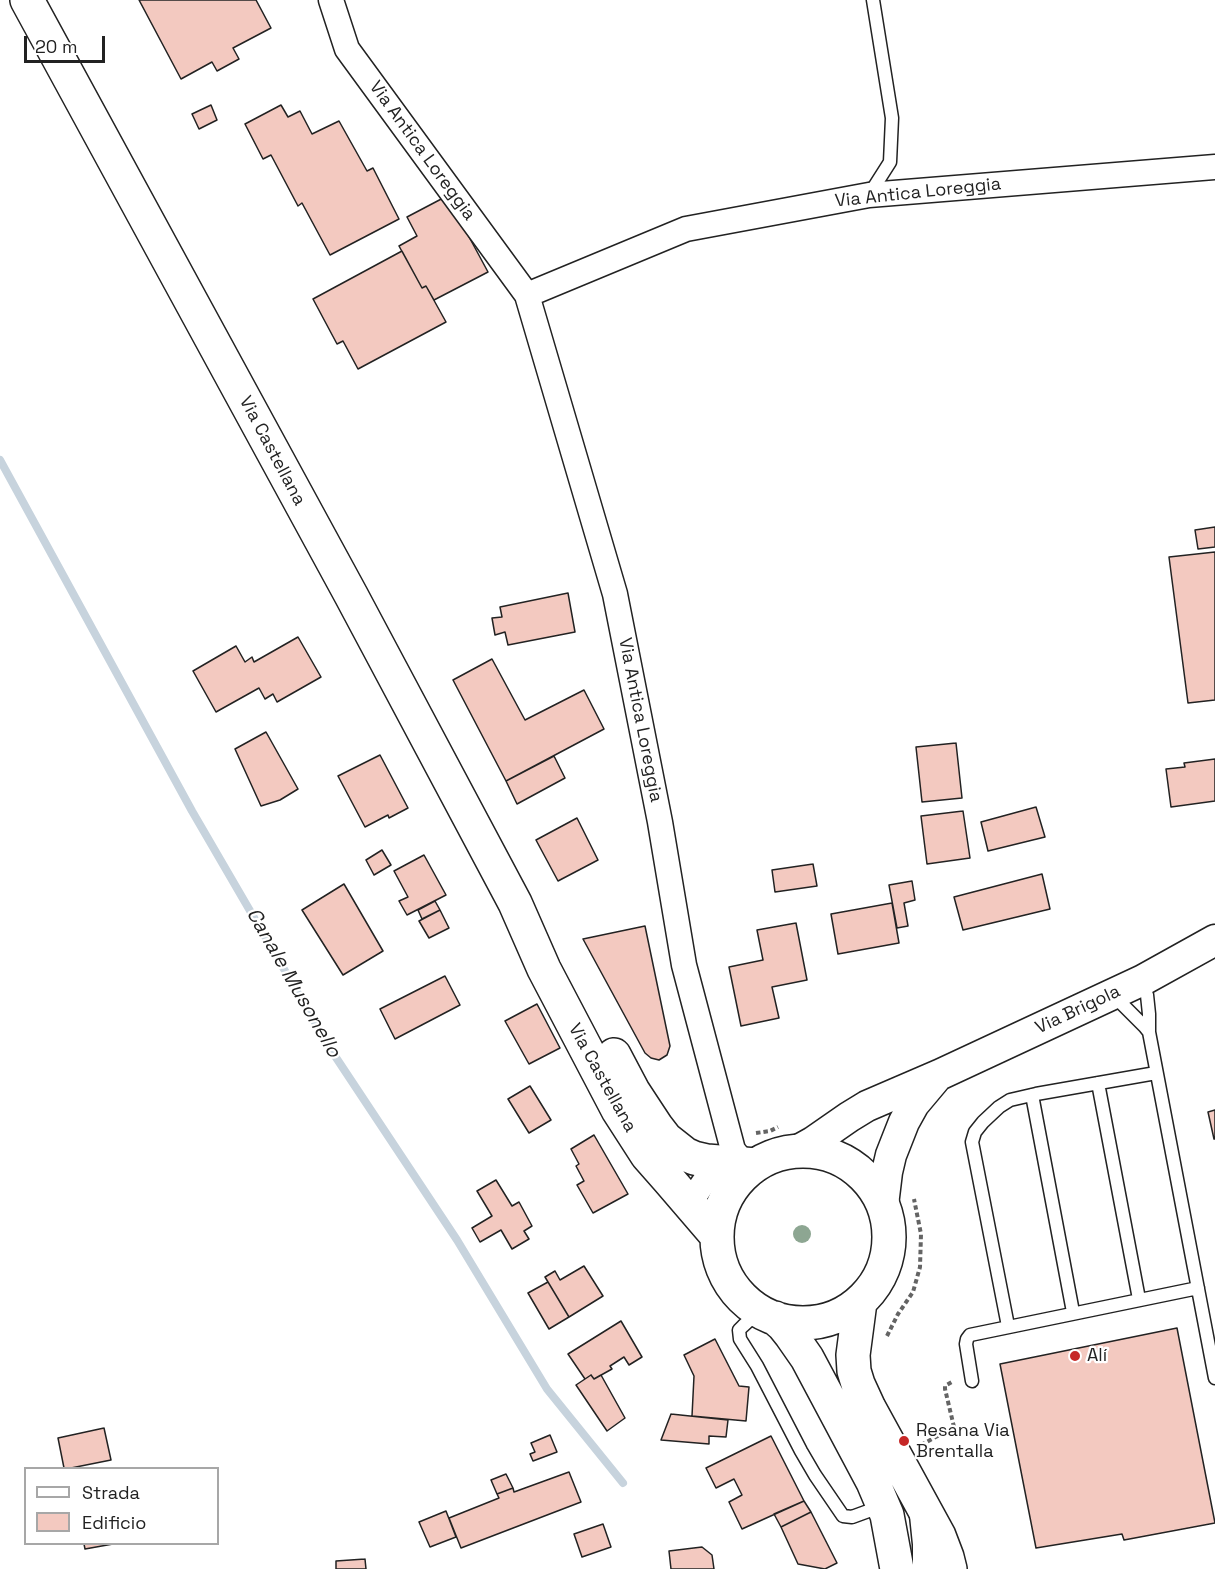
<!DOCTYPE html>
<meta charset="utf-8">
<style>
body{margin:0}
#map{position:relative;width:1215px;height:1569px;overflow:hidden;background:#fff;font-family:"Space Grotesk",sans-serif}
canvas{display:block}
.legend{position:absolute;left:24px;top:1467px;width:195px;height:78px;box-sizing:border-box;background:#fff;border:2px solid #a7a7a7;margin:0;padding:8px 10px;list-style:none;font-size:18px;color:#222}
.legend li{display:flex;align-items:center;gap:12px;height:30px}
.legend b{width:30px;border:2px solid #a7a7a7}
.scale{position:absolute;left:24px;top:36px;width:81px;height:27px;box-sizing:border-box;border:3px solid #222;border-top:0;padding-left:8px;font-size:18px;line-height:21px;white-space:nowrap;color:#222;-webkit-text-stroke:4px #fff;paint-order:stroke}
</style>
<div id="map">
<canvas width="1215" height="1569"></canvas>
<ul class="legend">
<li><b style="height:8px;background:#fff"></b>Strada</li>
<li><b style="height:16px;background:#f3c9c0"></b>Edificio</li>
</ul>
<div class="scale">20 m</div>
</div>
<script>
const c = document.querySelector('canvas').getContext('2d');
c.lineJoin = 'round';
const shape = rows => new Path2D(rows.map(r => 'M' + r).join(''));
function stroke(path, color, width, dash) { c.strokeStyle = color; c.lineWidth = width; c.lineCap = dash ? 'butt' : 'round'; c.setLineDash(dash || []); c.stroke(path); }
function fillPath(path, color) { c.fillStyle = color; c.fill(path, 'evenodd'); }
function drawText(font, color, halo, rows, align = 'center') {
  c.font = font + ' "Space Grotesk",sans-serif'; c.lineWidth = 4.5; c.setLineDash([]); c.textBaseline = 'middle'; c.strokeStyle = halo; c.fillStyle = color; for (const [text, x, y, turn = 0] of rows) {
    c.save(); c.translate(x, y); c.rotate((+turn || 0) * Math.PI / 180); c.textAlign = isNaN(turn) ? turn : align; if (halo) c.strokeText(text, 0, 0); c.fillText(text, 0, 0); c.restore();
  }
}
const stream = shape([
 [0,460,192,811,331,1050,457,1240,547,1389,623,1483]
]);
const building = shape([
 [139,0,256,0,271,28,233,48,239,59,217,71,212,62,181,79,139,0],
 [211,105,217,120,199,129,192,114,211,105],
 [281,105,288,117,300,111,312,134,339,121,367,171,373,168,399,219,330,255,302,203,298,206,271,155,263,159,245,124,281,105],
 [447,196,488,272,434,300,426,286,422,288,399,246,417,236,407,217,447,196],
 [402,251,422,288,426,286,446,322,358,369,343,341,337,344,313,299,402,251],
 [1215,527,1215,547,1198,549,1195,530,1215,527],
 [1215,552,1215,700,1188,703,1169,557,1215,552],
 [568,593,575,632,508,645,505,632,495,635,492,618,502,617,500,607,568,593],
 [298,637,321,677,277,702,273,694,265,699,259,688,216,712,193,671,236,646,245,662,252,657,254,662,298,637],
 [492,659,525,720,584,690,604,729,506,781,453,680,492,659],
 [266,732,298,789,280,800,261,806,235,749,266,732],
 [956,743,962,798,922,802,916,747,956,743],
 [380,755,408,808,389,818,388,815,365,827,338,776,380,755],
 [554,756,565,778,517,804,506,781,554,756],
 [1215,759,1215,801,1171,807,1166,769,1185,767,1184,763,1215,759],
 [1036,807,1045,837,988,851,981,822,1036,807],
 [963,811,970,858,927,864,921,816,963,811],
 [577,818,598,860,558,881,536,840,577,818],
 [382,850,391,865,374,875,366,860,382,850],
 [424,855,446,895,407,915,399,901,408,897,394,871,424,855],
 [813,864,817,886,775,892,772,870,813,864],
 [1042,874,1050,909,963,930,954,897,1042,874],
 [912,881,915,900,904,903,908,926,897,928,889,885,912,881],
 [344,884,383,951,343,975,302,910,344,884],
 [435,901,440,910,422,919,418,910,435,901],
 [892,903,899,943,838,954,831,914,892,903],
 [440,910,449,928,429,938,419,921,440,910],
 [796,923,807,980,772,987,779,1018,741,1026,729,967,763,960,757,930,796,923],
 [645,926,670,1046,667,1055,659,1060,651,1058,645,1053,583,939,645,926],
 [445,976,460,1005,395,1039,380,1009,445,976],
 [537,1004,560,1048,529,1064,505,1021,537,1004],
 [530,1086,551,1120,529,1133,508,1099,530,1086],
 [1215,1110,1215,1139,1214,1139,1208,1112,1215,1110],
 [594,1135,628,1194,593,1213,577,1185,584,1181,576,1166,579,1164,571,1149,594,1135],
 [496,1180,512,1206,519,1202,532,1226,524,1231,529,1239,512,1249,501,1230,480,1242,472,1228,492,1216,477,1191,496,1180],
 [584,1266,603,1296,569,1317,545,1277,555,1271,560,1280,584,1266],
 [548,1282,569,1317,549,1329,528,1293,548,1282],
 [621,1321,642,1357,629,1365,624,1357,610,1366,612,1369,594,1379,591,1375,585,1379,568,1354,621,1321],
 [1177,1328,1215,1523,1124,1540,1122,1534,1036,1548,1000,1364,1177,1328],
 [715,1339,739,1386,749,1387,746,1421,692,1416,694,1376,684,1355,715,1339],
 [591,1375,594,1379,601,1375,625,1418,607,1431,576,1385,591,1375],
 [671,1414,728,1420,726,1437,709,1436,709,1444,661,1440,671,1414],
 [104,1428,111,1460,71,1468,64,1468,58,1438,104,1428],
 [550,1435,557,1452,533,1461,530,1454,535,1452,531,1443,550,1435],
 [771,1436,804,1501,742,1529,729,1502,742,1495,734,1479,716,1488,706,1468,771,1436],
 [569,1472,581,1502,461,1548,449,1518,499,1498,497,1494,513,1488,514,1492,569,1472],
 [506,1474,513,1488,497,1494,491,1480,506,1474],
 [804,1501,811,1512,781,1527,774,1514,804,1501],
 [446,1511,456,1537,430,1547,419,1522,446,1511],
 [811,1512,837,1563,825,1569,798,1564,781,1527,811,1512],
 [603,1524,611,1547,582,1557,574,1534,603,1524],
 [84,1544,113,1544,85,1549,84,1544],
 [702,1547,712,1555,714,1569,671,1569,669,1551,702,1547],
 [365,1559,366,1569,336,1569,336,1561,365,1559]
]);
const path = shape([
 [756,1133,770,1131,778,1127],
 [887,1336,898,1314,913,1292,920,1267,921,1234,914,1199],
 [921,1445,954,1427,945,1389,945,1386,952,1382]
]);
const service = shape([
 [869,195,890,162,892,118,873,0],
 [1140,982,1147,995,1149,1014,1149,1032,1215,1378],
 [1116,993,1123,1005,1145,1027,1149,1032],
 [1098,1083,1139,1299],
 [1032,1095,1073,1312],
 [759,1311,743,1326,739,1330,740,1339,757,1366,801,1451,815,1475,843,1516,852,1517,882,1506],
 [1008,1326,972,1142,975,1132,983,1122,999,1107,1010,1100,1036,1094,1156,1073],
 [972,1381,966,1344,967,1339,970,1335,1198,1288]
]);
const minor = shape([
 [331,0,347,49,527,295,615,594,660,822,684,965,733,1150,744,1164],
 [527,295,686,229,869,195,1215,167],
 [689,1204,711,1172,732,1156],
 [922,1515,925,1544,925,1569]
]);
const tertiary = shape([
 [795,1152,813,1142,849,1117,867,1106,939,1075,1143,980,1215,940],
 [883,1205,887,1172,891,1155,904,1122,914,1104,935,1079]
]);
const primary = shape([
 [27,0,351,595,515,903,544,969,618,1110,647,1155,669,1180,717,1236],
 [614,1055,633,1091,656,1126,666,1139,685,1154,694,1158,707,1161,756,1165],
 '717 1237a86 86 0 1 1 172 0a86 86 0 1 1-172 0Z',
 [860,1302,853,1355,854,1371,858,1384,869,1408,939,1536,947,1557,950,1569],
 [775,1318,783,1325,791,1335,807,1358,873,1482,887,1515,897,1569]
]);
const trees = [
 [802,1234]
];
const markers = [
 [1075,1356,6,"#c62828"],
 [904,1441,6,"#c62828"]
];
const streetNames = [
 ["Via Antica Loreggia",422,151,54],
 ["Via Antica Loreggia",918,193,-6],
 ["Via Castellana",272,451,62],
 ["Via Antica Loreggia",640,720,79],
 ["Via Brigola",1078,1010,-25],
 ["Via Castellana",602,1078,61]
];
const poiNames = [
 ["Alí",1087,1356],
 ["Resana Via",916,1431],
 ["Brentalla",916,1452]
];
const waterNames = [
 ["Canale Musonello",293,983,60]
];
stroke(stream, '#c7d3dd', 8);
fillPath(building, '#f3c9c0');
stroke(building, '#222', 1.5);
stroke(service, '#222', 15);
stroke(minor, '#222', 27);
stroke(tertiary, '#222', 33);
stroke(primary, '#222', 36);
stroke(path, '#646464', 4, [4.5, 3]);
stroke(service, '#fff', 12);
stroke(minor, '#fff', 24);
stroke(tertiary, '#fff', 30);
stroke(primary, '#fff', 33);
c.fillStyle = '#8da692';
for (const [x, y] of trees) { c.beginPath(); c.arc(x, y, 9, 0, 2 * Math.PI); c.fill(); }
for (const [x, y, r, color] of markers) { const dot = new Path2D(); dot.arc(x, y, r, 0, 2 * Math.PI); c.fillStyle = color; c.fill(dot); stroke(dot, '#fff', 2); }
drawText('18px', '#222', '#fff', streetNames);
drawText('18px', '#222', '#fff', poiNames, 'left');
drawText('italic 20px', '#222', '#fff', waterNames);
</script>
